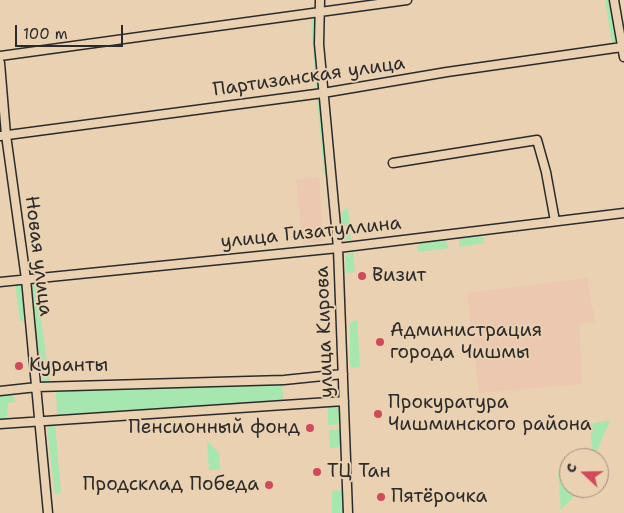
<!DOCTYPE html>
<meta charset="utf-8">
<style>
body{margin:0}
#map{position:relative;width:624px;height:513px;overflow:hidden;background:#ead1b2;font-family:"Shantell Sans",sans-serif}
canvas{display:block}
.north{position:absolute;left:559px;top:448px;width:50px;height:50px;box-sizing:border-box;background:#ead1b2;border:1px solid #9e8f7c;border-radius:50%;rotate:291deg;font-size:14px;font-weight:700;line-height:20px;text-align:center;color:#2b2b2b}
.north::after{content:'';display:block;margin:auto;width:18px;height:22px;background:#d1495b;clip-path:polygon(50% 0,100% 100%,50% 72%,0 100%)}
.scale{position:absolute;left:15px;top:25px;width:108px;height:22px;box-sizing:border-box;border:2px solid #2b2b2b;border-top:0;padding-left:6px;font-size:15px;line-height:18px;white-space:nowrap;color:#2b2b2b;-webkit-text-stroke:4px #ead1b2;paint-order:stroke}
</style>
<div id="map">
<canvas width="624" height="513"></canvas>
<div class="north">С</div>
<div class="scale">100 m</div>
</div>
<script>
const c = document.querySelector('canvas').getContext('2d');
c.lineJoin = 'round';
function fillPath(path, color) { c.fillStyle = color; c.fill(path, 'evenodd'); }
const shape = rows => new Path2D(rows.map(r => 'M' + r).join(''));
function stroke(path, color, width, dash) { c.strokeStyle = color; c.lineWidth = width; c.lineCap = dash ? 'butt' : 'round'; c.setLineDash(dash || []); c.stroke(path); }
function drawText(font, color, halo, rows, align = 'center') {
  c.font = font + ' "Shantell Sans",sans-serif'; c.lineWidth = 4; c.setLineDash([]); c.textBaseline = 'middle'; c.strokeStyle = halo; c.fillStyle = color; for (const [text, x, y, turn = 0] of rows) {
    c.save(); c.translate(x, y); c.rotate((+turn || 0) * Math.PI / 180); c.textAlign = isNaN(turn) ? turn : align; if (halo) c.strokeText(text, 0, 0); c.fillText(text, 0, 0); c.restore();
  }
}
const built = shape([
 [319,177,324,241,303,244,296,180],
 [587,278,595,321,579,325,582,384,479,393,467,293]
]);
const green = shape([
 [605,0,609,0,616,44,612,44],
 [311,19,315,21,318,90,316,89],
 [317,99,321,102,327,172,324,173],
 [348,207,351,241,344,239,341,212],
 [480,236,483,238,484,243,459,247,459,239],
 [445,240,449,248,418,252,417,247,420,243],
 [353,252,355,272,346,273,345,255],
 [36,282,50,385,44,385,43,382,30,289,32,284],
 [15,283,22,285,26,320,20,321],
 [357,320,360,367,352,368,350,364,350,323],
 [282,381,283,401,57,415,56,391],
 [12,395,16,402,8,403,7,419,0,419,0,396],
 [328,406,337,406,341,409,342,424,328,425],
 [610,420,594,458,593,458,590,424],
 [51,424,55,424,61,493,55,494,47,429],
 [329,430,342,430,342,447,330,448],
 [207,441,219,453,220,469,209,470],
 [558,472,569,472,569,488,582,488,561,510],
 [341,490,344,493,345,513,332,513,332,491]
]);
const minor = shape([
 [320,0,319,44,338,248,348,513],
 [614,0,624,57],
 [0,56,407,0],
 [0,63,6,135,26,279,48,513],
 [0,136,323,93,447,72,622,47],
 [393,163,537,140,546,172,555,221],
 [0,282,338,248,624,213],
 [0,391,37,387,284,380,343,374],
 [0,424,344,401]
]);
const markers = [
 [362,276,5,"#d1495b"],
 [380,342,5,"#d1495b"],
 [19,366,5,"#d1495b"],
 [378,414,5,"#d1495b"],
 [310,428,5,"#d1495b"],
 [317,472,5,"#d1495b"],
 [269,485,5,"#d1495b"],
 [381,497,5,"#d1495b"]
];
const streetNames = [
 ["Партизанская улица",309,77,-8],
 ["улица Гизатуллина",311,233,-6],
 ["Новая улица",38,256,83],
 ["улица Кирова",325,332,-92]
];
const poiNames = [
 ["Визит",372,276],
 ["Администрация",390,331],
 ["города Чишмы",390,353],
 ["Куранты",29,366],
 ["Прокуратура",388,403],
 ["Чишминского района",388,425],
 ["Пенсионный фонд",300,428,"right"],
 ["ТЦ Тан",327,472],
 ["Продсклад Победа",259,485,"right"],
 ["Пятёрочка",391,497]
];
fillPath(built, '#ebc8af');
fillPath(green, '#a6e6af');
stroke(minor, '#2b2b2b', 11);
stroke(minor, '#ead1b2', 8);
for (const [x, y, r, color] of markers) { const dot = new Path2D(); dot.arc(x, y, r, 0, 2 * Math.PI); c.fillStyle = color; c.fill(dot); stroke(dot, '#ead1b2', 2); }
drawText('19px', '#2b2b2b', '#ead1b2', streetNames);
drawText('19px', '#2b2b2b', '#ead1b2', poiNames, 'left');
</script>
